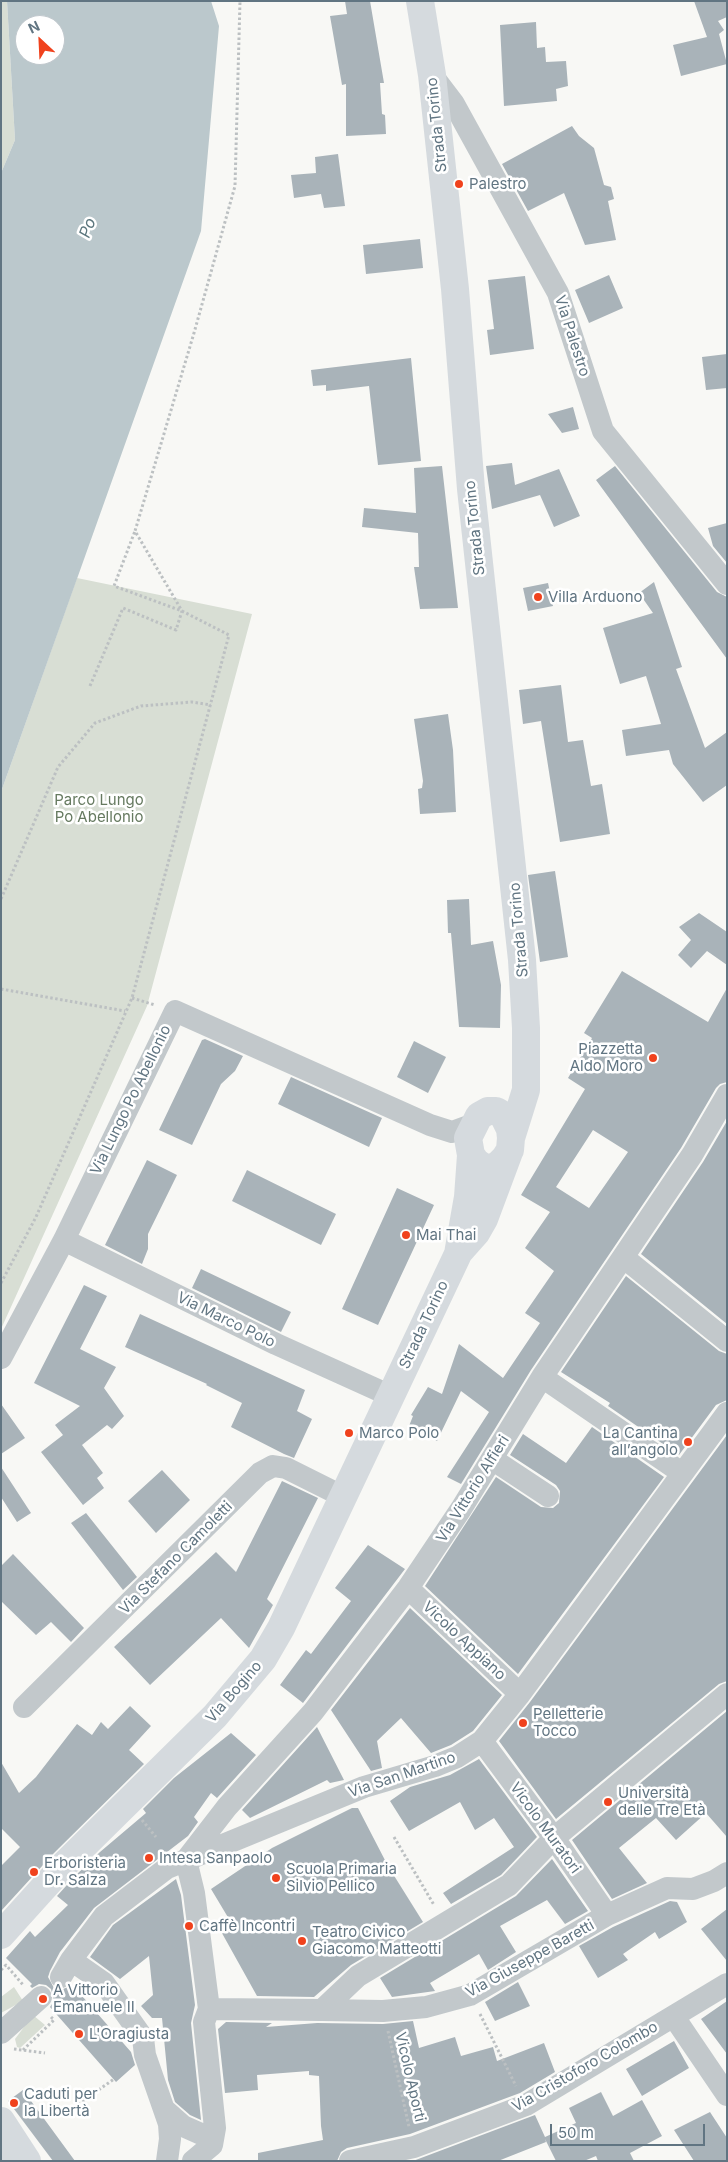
<!DOCTYPE html>
<meta charset="utf-8">
<style>
body{margin:0}
#map{position:relative;width:728px;height:2162px;overflow:hidden;background:#f8f8f5;font-family:Inter,sans-serif}
canvas{display:block}
.frame{position:absolute;inset:0;border:2px solid #617582;pointer-events:none}
.north{position:absolute;left:15px;top:15px;width:50px;height:50px;box-sizing:border-box;background:#fff;border:1px solid #c0c8cd;border-radius:50%;rotate:335deg;font-size:14px;font-weight:700;line-height:20px;text-align:center;color:#617582}
.north::after{content:'';display:block;margin:auto;width:18px;height:22px;background:#f0421d;clip-path:polygon(50% 0,100% 100%,50% 72%,0 100%)}
.scale{position:absolute;left:550px;top:2124px;width:155px;height:22px;box-sizing:border-box;border:2px solid #617582;border-top:0;padding-left:6px;font-size:15px;line-height:18px;white-space:nowrap;color:#617582;-webkit-text-stroke:4px #fff;paint-order:stroke}
</style>
<div id="map">
<canvas width="728" height="2162"></canvas>
<div class="frame"></div>
<div class="north">N</div>
<div class="scale">50 m</div>
</div>
<script>
const c = document.querySelector('canvas').getContext('2d');
c.lineJoin = 'round';
function fillPath(path, color) { c.fillStyle = color; c.fill(path, 'evenodd'); }
const shape = rows => new Path2D(rows.map(r => 'M' + r).join(''));
function stroke(path, color, width, dash) { c.strokeStyle = color; c.lineWidth = width; c.lineCap = dash ? 'butt' : 'round'; c.setLineDash(dash || []); c.stroke(path); }
function drawText(font, color, halo, rows, align = 'center') {
  c.font = font + ' Inter,sans-serif'; c.lineWidth = 5; c.setLineDash([]); c.textBaseline = 'middle'; c.strokeStyle = halo; c.fillStyle = color; for (const [text, x, y, turn = 0] of rows) {
    c.save(); c.translate(x, y); c.rotate((+turn || 0) * Math.PI / 180); c.textAlign = isNaN(turn) ? turn : align; if (halo) c.strokeText(text, 0, 0); c.fillText(text, 0, 0); c.restore();
  }
}
const green = shape([
 [1,1,7,1,15,140,1,173],
 [77,578,252,614,147,1006,1,1329,1,792],
 [14,1987,23,2001,1,2013,1,1997],
 [33,2015,45,2025,20,2048,17,2047,15,2039]
]);
const water = shape([
 [7,1,211,1,219,26,201,231,1,792,1,173,15,140],
 [25,25,55,25,55,55,25,55]
]);
const building = shape([
 [345,1,370,1,384,83,380,83,382,114,385,115,386,134,346,136,346,84,342,85,330,16,347,14],
 [694,1,727,1,727,17,718,21,724,30,719,34,727,64,681,76,673,45,707,37],
 [536,22,537,48,545,47,546,62,566,61,568,86,556,89,557,101,504,106,500,25],
 [572,126,579,136,594,148,604,185,611,187,614,199,608,201,616,240,585,245,564,193,528,211,502,164],
 [338,154,345,206,324,208,321,194,294,198,291,175,316,173,315,157],
 [420,239,423,268,366,274,363,245],
 [609,275,623,308,589,323,575,290],
 [525,276,534,349,490,355,487,330,494,329,488,280],
 [727,354,727,388,706,390,702,357],
 [411,358,421,461,378,465,369,386,326,391,326,385,313,386,311,370],
 [573,407,579,429,562,433,548,414],
 [512,463,515,485,559,469,580,516,554,527,540,495,492,509,486,466],
 [442,466,458,608,420,609,414,567,419,567,418,533,362,527,364,508,416,513,414,468],
 [615,466,717,592,727,597,727,659,596,480],
 [727,523,727,563,713,546,708,528],
 [654,582,682,667,676,669,705,748,727,732,727,785,703,802,673,764,669,750,626,756,622,730,661,724,646,676,620,684,603,628,653,613,639,593],
 [548,583,553,606,528,611,523,588],
 [561,685,568,742,583,740,591,786,602,784,610,834,560,842,541,721,523,724,519,690],
 [448,714,453,750,456,812,420,814,418,789,422,788,423,781,414,719],
 [555,871,568,957,540,962,528,875],
 [469,899,471,945,493,941,501,985,500,1028,459,1027,451,933,448,933,447,900],
 [699,913,727,932,727,965,707,951,691,968,678,955,691,940,679,927],
 [622,971,708,1022,727,988,727,1082,720,1084,716,1088,681,1148,531,1370,461,1484,447,1477,489,1412,461,1391,437,1441,409,1426,413,1416,411,1415,428,1387,442,1394,459,1344,503,1378,540,1323,525,1313,554,1271,525,1248,550,1212,521,1195,585,1089,568,1078,592,1038,584,1033],
 [593,1130,628,1152,589,1208,556,1187],
 [205,1039,243,1056,235,1071,221,1084,192,1145,159,1130,202,1040],
 [414,1041,446,1057,428,1093,397,1077],
 [291,1077,382,1118,369,1147,278,1104],
 [727,1121,727,1324,641,1254,703,1162],
 [147,1160,177,1175,148,1234,148,1249,142,1264,105,1245],
 [247,1170,336,1214,321,1245,232,1201],
 [397,1188,434,1205,378,1325,342,1309],
 [201,1269,291,1312,281,1332,192,1288],
 [626,1276,719,1351,727,1354,727,1400,716,1405,679,1455,608,1406,610,1403,561,1372],
 [84,1285,107,1296,80,1349,116,1367,104,1388,124,1416,112,1429,107,1425,82,1445,103,1473,97,1478,104,1488,83,1505,41,1452,63,1435,55,1425,80,1406,34,1383],
 [140,1314,305,1390,297,1411,312,1419,294,1458,284,1454,231,1427,242,1403,206,1385,207,1384,125,1347],
 [1,1404,25,1438,1,1454],
 [592,1427,664,1477,518,1674,425,1586,496,1477,541,1507,553,1508,559,1503,560,1491,556,1485,510,1455,523,1434,566,1463],
 [727,1435,727,1681,719,1684,556,1819,499,1741,530,1702],
 [1,1467,31,1513,17,1522,1,1497],
 [162,1470,190,1500,156,1533,128,1501],
 [282,1481,318,1498,267,1599,273,1605,249,1648,221,1618,150,1685,114,1647,216,1552,236,1572],
 [86,1513,137,1577,123,1590,71,1523],
 [368,1545,405,1569,303,1703,280,1685,306,1650,311,1654,351,1601,335,1588],
 [13,1554,84,1628,71,1642,51,1622,36,1635,1,1601,1,1566],
 [410,1608,502,1695,473,1731,451,1745,431,1753,401,1718,377,1741,382,1768,371,1771,331,1710],
 [130,1706,151,1726,129,1750,144,1764,54,1853,1,1911,1,1866,20,1847,1,1828,1,1762,19,1793,36,1777,77,1724,92,1735,101,1722,108,1729],
 [727,1711,727,1837,706,1813,676,1840,656,1818,619,1848,647,1883,612,1899,572,1840],
 [317,1727,344,1780,330,1783,327,1780,250,1818,242,1810],
 [231,1733,256,1755,217,1798,211,1793,194,1817,198,1822,188,1836,94,1908,60,1952,50,1971,48,1977,54,1988,61,1990,70,1986,83,1997,131,2052,135,2065,116,2082,50,2007,54,2001,51,1989,46,1985,39,1984,32,1988,30,1986,32,1984,6,1958,30,1931,35,1937,68,1905,57,1896,76,1875,100,1852,146,1813,143,1809,174,1778],
 [479,1759,537,1837,501,1875,451,1904,443,1893,514,1847,494,1818,475,1830,460,1802,409,1831,390,1801,410,1787,450,1775],
 [352,1808,358,1808,388,1866,423,1922,351,1965,314,1997,257,1996,218,1926,229,1919,211,1889,272,1848],
 [552,1859,588,1911,565,1924,547,1900,500,1926,516,1952,488,1970,479,1954,430,1983,435,1991,392,1997,380,1978,516,1896],
 [176,1879,181,1895,195,2005,191,2023,201,2120,190,2115,175,2102,168,2080,162,2018,152,2018,141,2006,153,1995,149,1956,120,1979,90,1957,113,1925],
 [670,1901,677,1902,687,1922,659,1939,655,1932,623,1954,628,1960,598,1978,579,1946,613,1927],
 [727,1909,727,1961,701,1929],
 [518,1982,530,2006,495,2021,485,2002],
 [727,2001,727,2054,701,2019],
 [413,2021,419,2048,455,2037,461,2056,493,2047,497,2061,544,2043,555,2072,520,2093,410,2134,347,2148,341,2152,337,2161,258,2161,258,2153,323,2140,321,2126,319,2076,309,2075,309,2071,257,2075,258,2090,225,2093,218,2029,226,2022,272,2023,266,2027,317,2023,383,2024],
 [674,2041,689,2068,642,2096,626,2069],
 [23,2090,75,2161,53,2161,8,2101],
 [601,2092,613,2116,642,2100,662,2136,630,2153,634,2161,598,2161,596,2156,584,2161,556,2161,545,2139,546,2142,498,2161,413,2161,535,2115,545,2137,576,2123,569,2108],
 [710,2112,727,2138,727,2161,694,2161,674,2130]
]);
const path = shape([
 [90,686,123,608,176,630,182,611,135,531,194,333,235,186,240,1],
 [1,899,58,767,95,723,141,706,192,702,211,705],
 [1,989,125,1011],
 [132,998,155,1005],
 [1,1283,36,1217,132,998,229,635,182,611,114,586,135,531],
 [142,1820,156,1837],
 [394,1837,434,1905],
 [1,1970,6,1965,24,1986],
 [480,2014,516,2086],
 [388,2031,409,2127],
 [14,2049,45,2053],
 [23,2050,54,2020,51,2017],
 [66,2113,114,2079]
]);
const street = shape([
 [432,75,454,104,558,293,603,431,727,584],
 [64,1240,276,1344,391,1396],
 [623,1257,727,1341],
 [1,1358,64,1240,175,1011,430,1125,452,1132,474,1124],
 [542,1377,682,1473],
 [492,1459,548,1496],
 [408,1588,520,1694],
 [24,1707,260,1473,273,1466,286,1468,344,1497],
 [482,1741,554,1838,607,1915],
 [186,1860,227,1807,313,1712,408,1588,461,1509,542,1377,692,1155,727,1095],
 [186,1860,194,1893,209,2009],
 [71,1960,104,1983,143,2038,145,2055,169,2124,170,2139,167,2161],
 [61,1977,71,1960,104,1916,167,1868,364,1787,435,1766,457,1757,482,1741,520,1694,727,1413],
 [322,2010,383,2011,426,2007,470,1995,607,1915,667,1888,693,1889,714,1881,727,1873],
 [674,2017,727,2095],
 [1,2033,41,1997],
 [166,2111,183,2126,201,2134,209,2133,215,2128],
 [193,2161,212,2145,215,2128,204,2022,209,2009,322,2010,358,1976,509,1885,554,1838,727,1694],
 [350,2161,414,2147,526,2105,727,1984]
]);
const secondary = shape([
 [420,1,432,75,455,289,471,489,522,960,526,1028,526,1090,511,1138],
 [488,1111,496,1111,503,1115,510,1129,511,1138,510,1150,505,1158,498,1165,491,1168,483,1167,476,1162,471,1155,468,1138,479,1116,488,1111],
 [460,1251,476,1233,484,1219,509,1152],
 [1,1935,65,1864,215,1716,263,1659,281,1628,458,1254,468,1197,471,1155]
]);
const primary = shape([
 [1,2121,27,2161],
 [1,2160,2,2161]
]);
const markers = [
 [459,184,5,"#f0421d"],
 [538,597,5,"#f0421d"],
 [653,1058,5,"#f0421d"],
 [406,1235,5,"#f0421d"],
 [349,1433,5,"#f0421d"],
 [688,1442,5,"#f0421d"],
 [523,1723,5,"#f0421d"],
 [608,1802,5,"#f0421d"],
 [149,1858,5,"#f0421d"],
 [34,1872,5,"#f0421d"],
 [276,1878,5,"#f0421d"],
 [189,1926,5,"#f0421d"],
 [302,1941,5,"#f0421d"],
 [43,1999,5,"#f0421d"],
 [79,2034,5,"#f0421d"],
 [14,2103,5,"#f0421d"]
];
const streetNames = [
 ["Strada Torino",437,125,-96],
 ["Via Palestro",572,336,72],
 ["Strada Torino",475,528,-96],
 ["Strada Torino",519,930,-95],
 ["Via Lungo Po Abellonio",131,1100,-64],
 ["Via Marco Polo",226,1320,26],
 ["Strada Torino",424,1325,-65],
 ["Via Vittorio Alfieri",473,1489,-58],
 ["Via Stefano Camoletti",176,1558,-45],
 ["Vicolo Appiano",464,1641,43],
 ["Via Bogino",234,1692,-49],
 ["Via San Martino",402,1775,-19],
 ["Vicolo Muratori",545,1828,54],
 ["Via Giuseppe Baretti",530,1959,-29],
 ["Via Cristoforo Colombo",585,2067,-30],
 ["Vicolo Aporti",410,2077,77]
];
const poiNames = [
 ["Palestro",469,184],
 ["Villa Arduono",548,597],
 ["Piazzetta",643,1049,"right"],
 ["Aldo Moro",643,1066,"right"],
 ["Mai Thai",416,1235],
 ["Marco Polo",359,1433],
 ["La Cantina",678,1433,"right"],
 ["all’angolo",678,1450,"right"],
 ["Pelletterie",533,1714],
 ["Tocco",533,1731],
 ["Università",618,1793],
 ["delle Tre Età",618,1810],
 ["Intesa Sanpaolo",159,1858],
 ["Erboristeria",44,1863],
 ["Dr. Salza",44,1880],
 ["Scuola Primaria",286,1869],
 ["Silvio Pellico",286,1886],
 ["Caffè Incontri",199,1926],
 ["Teatro Civico",312,1932],
 ["Giacomo Matteotti",312,1949],
 ["A Vittorio",53,1990],
 ["Emanuele II",53,2007],
 ["L'Oragiusta",89,2034],
 ["Caduti per",24,2094],
 ["la Libertà",24,2111]
];
const parkNames = [
 ["Parco Lungo",99,800],
 ["Po Abellonio",99,817]
];
const waterNames = [
 ["Po",88,228,-69]
];
fillPath(green, '#d8ded4');
fillPath(water, '#bbc8cc');
fillPath(building, '#a9b3b9');
stroke(path, '#bcc0c2', 3, [2.5, 2.5]);
stroke(street, '#c2c8cb', 22);
stroke(secondary, '#d5dade', 28);
stroke(primary, '#d5dade', 28);
for (const [x, y, r, color] of markers) { const dot = new Path2D(); dot.arc(x, y, r, 0, 2 * Math.PI); c.fillStyle = color; c.fill(dot); stroke(dot, '#fff', 2); }
drawText('15px', '#617582', '#fff', streetNames);
drawText('15px', '#617582', '#fff', poiNames, 'left');
drawText('15px', '#667a60', '#fff', parkNames);
drawText('italic 16px', '#5b767d', '#fff', waterNames);
</script>
